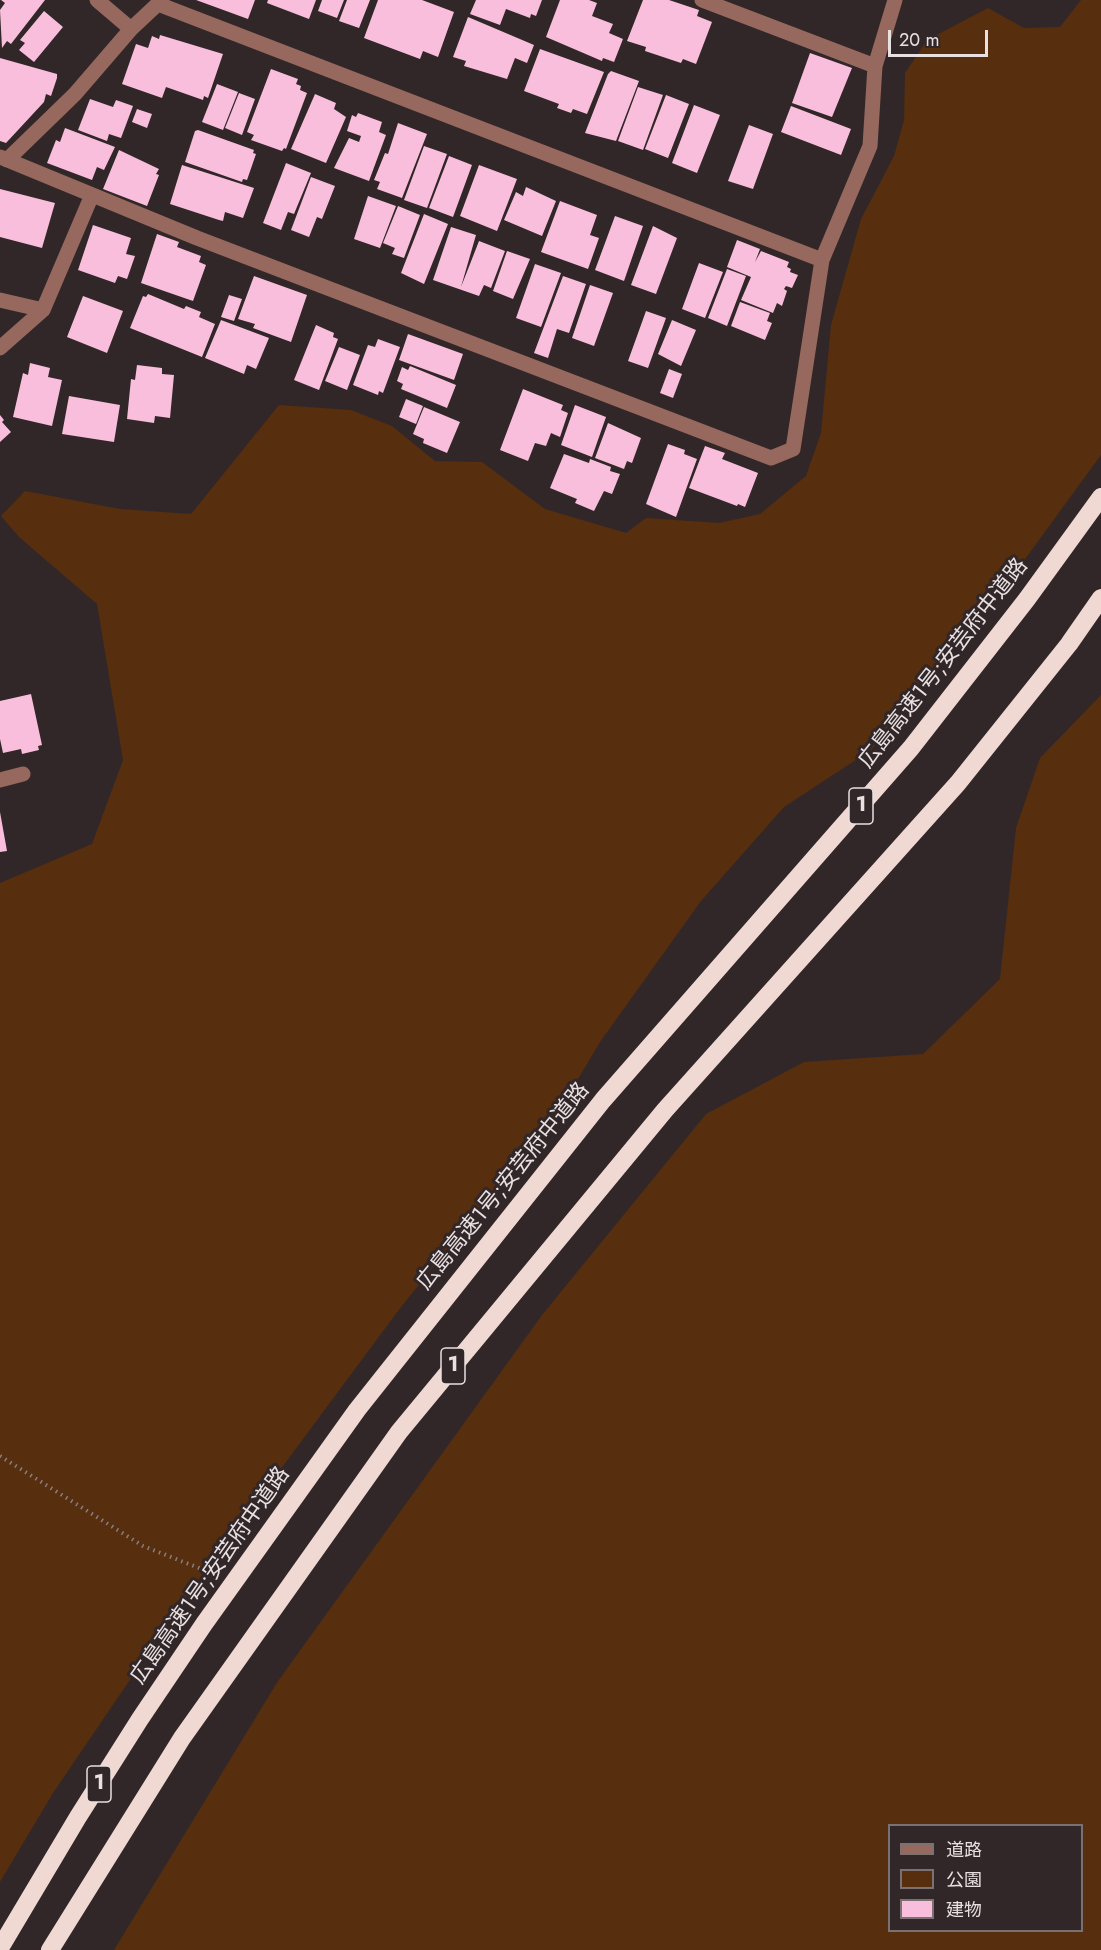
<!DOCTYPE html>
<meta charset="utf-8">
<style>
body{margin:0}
#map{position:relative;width:1101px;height:1950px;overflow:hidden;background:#322728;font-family:Jost,"Noto Sans JP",sans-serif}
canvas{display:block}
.legend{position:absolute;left:888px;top:1824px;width:195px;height:108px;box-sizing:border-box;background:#322728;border:2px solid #7b7172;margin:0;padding:8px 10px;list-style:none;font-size:18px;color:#e8e0e1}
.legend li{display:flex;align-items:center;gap:12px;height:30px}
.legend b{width:30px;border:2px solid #7b7172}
.scale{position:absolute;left:888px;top:30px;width:100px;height:27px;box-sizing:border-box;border:3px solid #e8e0e1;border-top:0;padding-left:8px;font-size:18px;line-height:21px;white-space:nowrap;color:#e8e0e1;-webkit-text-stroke:4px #322728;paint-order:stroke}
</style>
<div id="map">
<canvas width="1101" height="1950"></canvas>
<ul class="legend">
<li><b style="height:8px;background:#96685e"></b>道路</li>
<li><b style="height:16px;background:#572e0e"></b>公園</li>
<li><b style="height:16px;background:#f8bedc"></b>建物</li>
</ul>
<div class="scale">20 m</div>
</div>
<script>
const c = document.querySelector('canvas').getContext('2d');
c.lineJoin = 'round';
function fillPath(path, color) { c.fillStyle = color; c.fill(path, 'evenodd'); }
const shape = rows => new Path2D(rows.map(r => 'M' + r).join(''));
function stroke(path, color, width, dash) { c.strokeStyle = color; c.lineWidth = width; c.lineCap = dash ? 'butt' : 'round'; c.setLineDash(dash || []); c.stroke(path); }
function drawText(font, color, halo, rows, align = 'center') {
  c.font = font + ' Jost,"Noto Sans JP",sans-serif'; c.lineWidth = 6; c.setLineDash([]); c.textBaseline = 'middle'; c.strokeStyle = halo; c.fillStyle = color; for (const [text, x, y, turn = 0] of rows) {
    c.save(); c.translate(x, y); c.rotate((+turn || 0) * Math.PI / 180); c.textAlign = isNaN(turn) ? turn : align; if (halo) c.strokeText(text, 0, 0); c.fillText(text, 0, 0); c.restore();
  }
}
const green = shape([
 [1081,0,1101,0,1101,455,1004,588,871,750,784,807,701,901,600,1042,565,1101,398,1311,191,1590,53,1793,0,1882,0,883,92,844,123,760,97,604,19,537,1,516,25,491,120,509,191,514,279,405,351,410,392,426,435,461,482,462,545,509,626,533,646,518,719,523,760,514,806,476,821,433,831,325,861,219,894,156,904,120,905,73,927,40,988,8,1024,28,1060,27],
 [1101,695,1101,1950,114,1950,278,1681,542,1315,706,1114,804,1062,923,1054,1000,979,1016,828,1040,758],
 [890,1826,1082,1826,1082,1930,890,1930]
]);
const building = shape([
 [1,0,45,0,11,44,7,41,2,48,0,10,5,3],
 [196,0,255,0,248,19],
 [268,0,316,0,309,19,267,3],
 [322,0,344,0,337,18,318,11],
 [347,0,370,0,359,28,339,21],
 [378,0,422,0,454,12,438,57,423,51,420,59,364,38],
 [476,0,542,0,536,16,531,14,530,18,506,9,500,25,470,14],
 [560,0,589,0,597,3,592,16,613,24,609,33,623,39,614,62,603,58,602,61,546,37],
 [643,0,669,0,699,10,697,16,712,22,696,64,683,59,681,63,645,51,646,47,627,41],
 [44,11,63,27,34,62,19,50,25,43,20,40],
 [468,17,534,45,527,63,515,58,507,79,464,66,466,61,453,57],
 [160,35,223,54,208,98,204,96,203,100,166,87,162,98,122,84,136,44,148,48,152,36,159,39],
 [540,49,604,72,587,114,573,109,571,113,557,108,559,104,524,91],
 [810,53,852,68,832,117,792,103],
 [0,58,57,74,57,78,51,96,46,94,44,102,6,143,0,141],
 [271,69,298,79,296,84,301,86,300,90,307,93,286,149,284,148,282,151,251,140,254,135,247,132],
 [611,71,639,81,616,141,585,133,608,74],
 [217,84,238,92,223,130,202,122],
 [638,87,663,95,643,150,618,141],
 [239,93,255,99,242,135,225,128],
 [315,94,336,103,334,109,346,117,326,163,291,149],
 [666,95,689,104,668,158,645,149],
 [90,99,113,107,116,100,133,106,121,138,109,134,107,141,78,130],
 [694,105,720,115,697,173,672,163],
 [791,106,851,129,841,155,781,132],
 [137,109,152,114,147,128,132,122],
 [358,113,382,122,379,132,386,135,369,181,334,168,349,138,359,142,361,136,347,131,352,115,356,117],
 [398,123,427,134,402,198,377,189,380,182,374,180,385,153,388,154],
 [749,125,773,134,753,189,728,181],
 [65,128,115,147,104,170,97,167,92,180,47,163,56,140,60,142],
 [198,130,254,150,253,153,256,154,247,180,243,179,242,182,185,162,195,131],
 [424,146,447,154,427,208,404,200],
 [119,150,159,169,156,174,159,175,147,206,103,189],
 [449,156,472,165,453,217,429,208],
 [286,163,311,173,294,214,288,212,281,230,263,223],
 [182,165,254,188,243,218,225,212,223,221,219,220,170,204],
 [479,165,517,179,497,231,460,216],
 [311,177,335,186,322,219,317,217,309,237,291,230],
 [526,187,556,201,542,236,504,220,516,192,523,196],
 [0,189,55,203,42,248,0,237],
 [368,196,396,206,380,248,354,239],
 [560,201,597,215,590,235,599,238,588,269,541,252],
 [398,206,420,215,404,258,392,254,395,248,383,243],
 [424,214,448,224,424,284,401,273],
 [615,216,643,226,624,281,595,270],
 [93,225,131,238,126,254,135,256,127,279,118,276,115,283,78,270],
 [653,226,677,238,656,294,631,285],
 [451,227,476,235,461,287,479,241,505,251,491,288,484,285,479,296,433,280],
 [157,234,179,242,177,247,201,256,199,262,206,265,193,301,141,283],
 [737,240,760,249,755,262,761,251,789,262,787,267,791,269,790,272,798,275,792,288,786,286,784,289,787,291,782,306,777,303,773,313,741,300,751,277,727,267],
 [507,251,530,259,513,299,493,291],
 [699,263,723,272,705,318,682,309],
 [535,264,561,273,541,327,516,318],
 [727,269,746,276,727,326,708,318],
 [254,276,307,295,291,342,253,328,255,324,238,319],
 [563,276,586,284,569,333,557,329,548,358,534,353],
 [590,285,613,293,594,346,572,338],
 [148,294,184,309,186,306,201,312,199,317,215,324,202,357,130,328,143,296,146,297],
 [229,295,242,299,234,321,221,317],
 [83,296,123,311,107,353,67,337],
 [740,302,770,313,767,321,772,323,765,340,731,326],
 [646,311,666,318,648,368,628,361],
 [221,320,269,338,256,369,247,365,244,374,205,358],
 [672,320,696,330,681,366,658,354],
 [316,325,334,333,333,337,338,339,319,390,294,380],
 [408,334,463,354,454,380,399,360],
 [378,339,400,347,383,393,379,391,378,395,353,385,368,345,375,347],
 [339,347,360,355,347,390,325,381],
 [30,363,50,368,48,377,62,380,52,426,13,417,23,373,28,375],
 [137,365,162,368,162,374,174,375,170,418,155,416,154,423,127,419,131,379,135,380],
 [410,366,456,385,447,408,401,389,403,384,397,381,402,367,408,370],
 [669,369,682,374,673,398,660,393],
 [523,389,563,405,561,410,568,413,560,437,551,433,546,446,535,443,528,461,500,450],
 [69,396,120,405,114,442,62,434],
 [406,399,423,406,416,424,399,417],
 [575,405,606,417,592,457,561,445],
 [424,407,460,422,447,453,423,443,424,439,413,434],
 [0,415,4,420,2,422,11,432,0,442],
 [608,423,641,438,632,463,627,461,624,469,595,458],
 [668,444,685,450,684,454,697,459,676,517,646,504],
 [705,446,725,453,722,459,758,473,745,507,738,504,737,506,689,488],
 [564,454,589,463,590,459,611,467,610,471,620,474,612,494,604,491,594,511,575,503,577,499,550,488],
 [31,694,42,745,38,746,39,750,22,754,21,749,3,753,0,739,0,701],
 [0,812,7,851,0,852]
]);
const path = shape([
 [0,1456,143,1546,204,1570]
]);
const minor = shape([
 [97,0,131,29],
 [702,0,875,66],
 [158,4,822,260],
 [0,157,197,238,771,458,793,449,822,260,870,146,875,66,895,0],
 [7,160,75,94,131,29,162,0],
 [0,300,43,310,92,195],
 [0,348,43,310],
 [0,780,23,774]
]);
const highway = shape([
 [0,1948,78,1817,140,1719,204,1624,357,1410,603,1100,911,748,1027,599,1101,497],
 [50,1950,182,1738,399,1432,665,1110,958,783,1069,644,1101,598]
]);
const shields = [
 [861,806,24],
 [453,1366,24],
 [99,1784,24]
];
const shieldNames = [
 ["1",861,806],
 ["1",453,1366],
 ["1",99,1784]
];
const streetNames = [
 ["広島高速1号;安芸府中道路",944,664,-52],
 ["広島高速1号;安芸府中道路",504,1187,-51],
 ["広島高速1号;安芸府中道路",211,1576,-55]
];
fillPath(green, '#572e0e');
fillPath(building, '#f8bedc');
stroke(path, '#897f80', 4, [1.5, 4.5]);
stroke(minor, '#96685e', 15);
stroke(highway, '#f0d8d3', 18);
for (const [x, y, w] of shields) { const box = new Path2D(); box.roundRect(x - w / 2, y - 18, w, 36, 4.5); c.fillStyle = '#322728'; c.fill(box); stroke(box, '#e8e0e1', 1.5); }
drawText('bold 21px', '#e8e0e1', null, shieldNames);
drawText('22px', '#e8e0e1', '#322728', streetNames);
</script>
